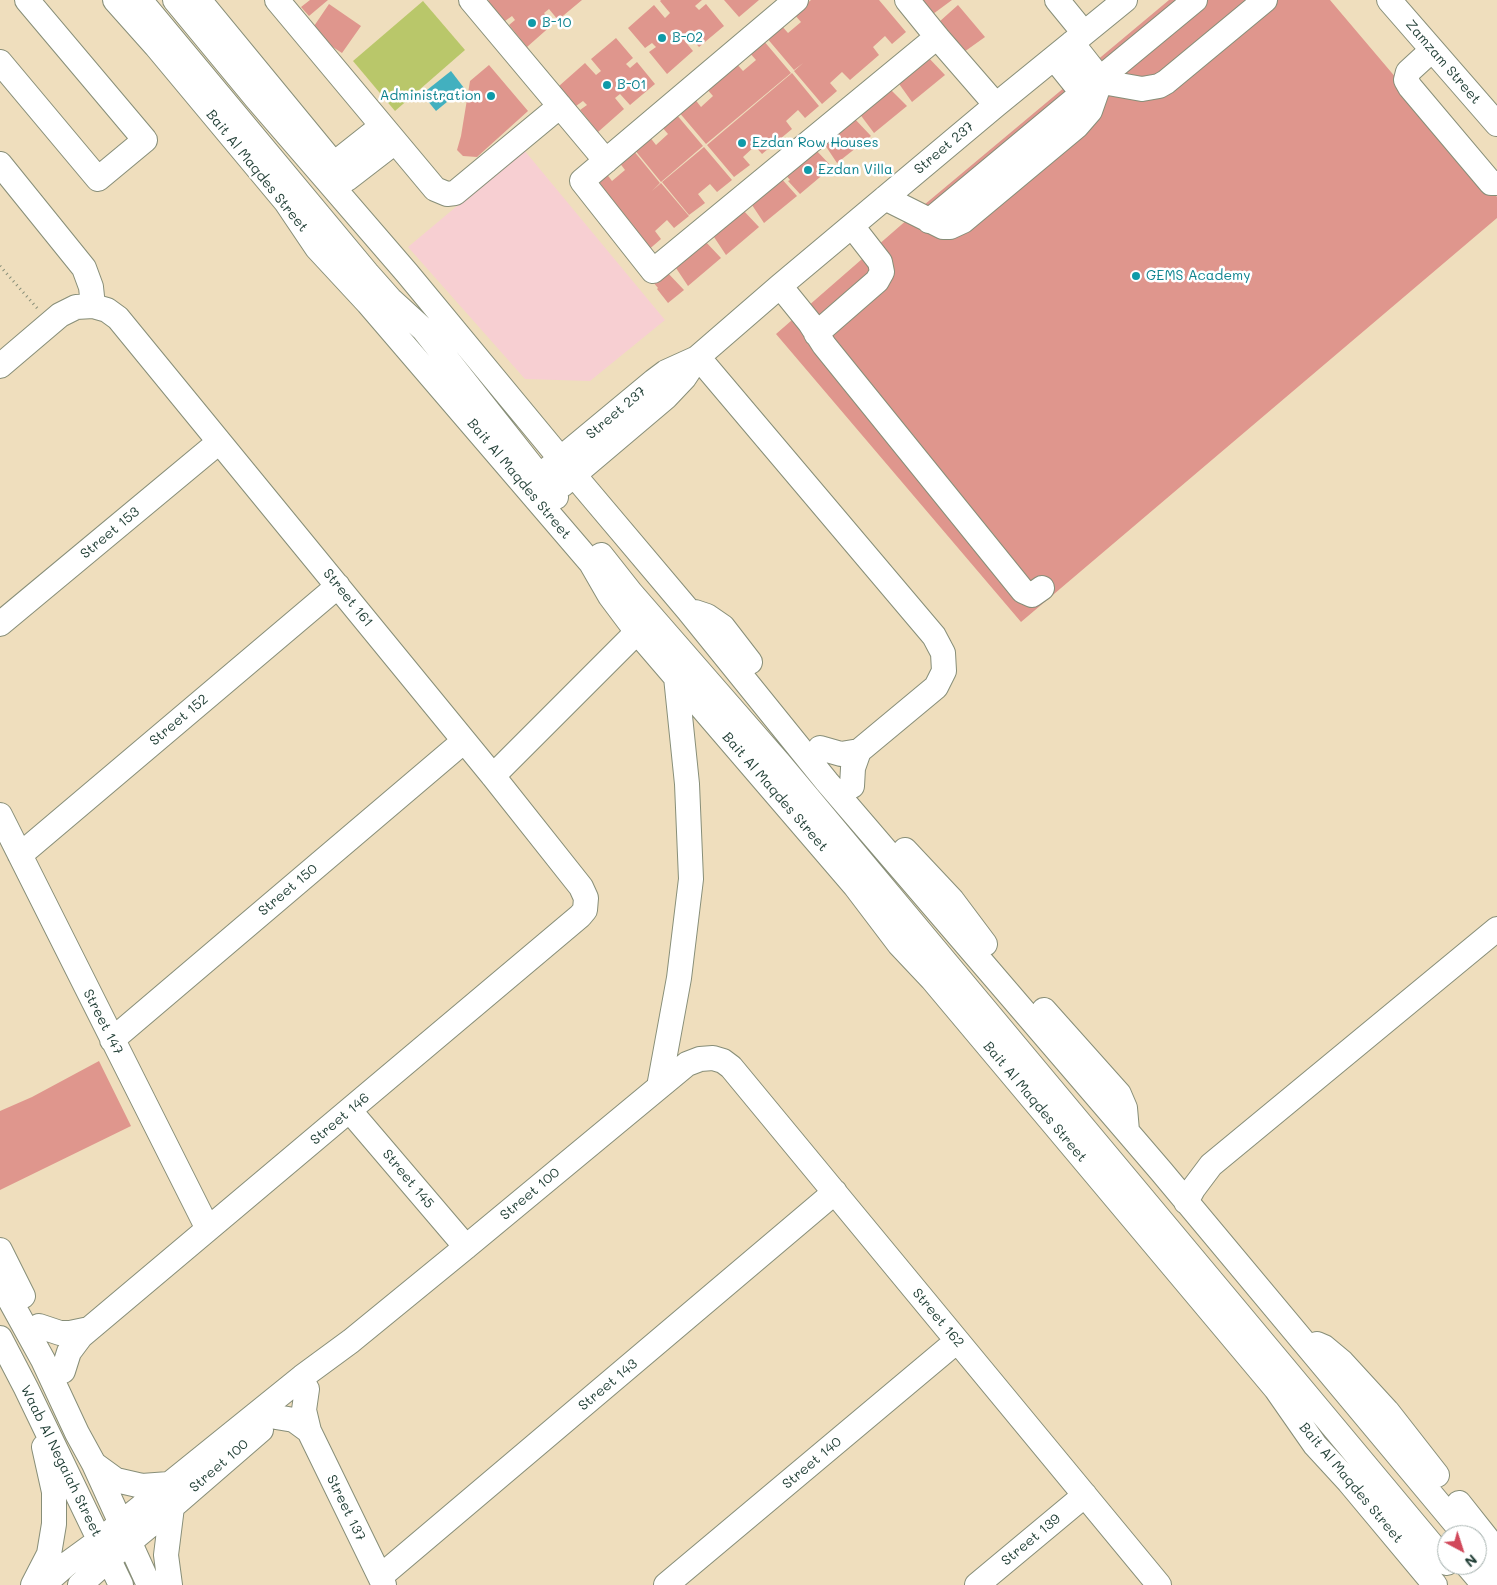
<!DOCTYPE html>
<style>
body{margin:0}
#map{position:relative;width:1497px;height:1585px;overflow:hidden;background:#efdebd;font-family:Mali,sans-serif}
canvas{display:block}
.north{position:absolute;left:1437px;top:1525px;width:50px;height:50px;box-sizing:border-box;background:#fff;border:1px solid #a5b1ae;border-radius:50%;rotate:140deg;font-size:14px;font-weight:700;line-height:20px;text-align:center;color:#1f3d34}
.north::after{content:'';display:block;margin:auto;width:18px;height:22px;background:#d1495b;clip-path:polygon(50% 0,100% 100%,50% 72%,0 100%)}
</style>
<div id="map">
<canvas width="1497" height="1585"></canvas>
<div class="north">N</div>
</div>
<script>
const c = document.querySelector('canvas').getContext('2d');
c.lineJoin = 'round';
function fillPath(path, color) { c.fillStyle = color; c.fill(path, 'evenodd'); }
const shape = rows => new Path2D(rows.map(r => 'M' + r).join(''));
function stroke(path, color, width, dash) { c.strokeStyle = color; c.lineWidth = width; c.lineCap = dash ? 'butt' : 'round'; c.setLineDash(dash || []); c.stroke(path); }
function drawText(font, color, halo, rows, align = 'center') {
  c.font = font + ' Mali,sans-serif'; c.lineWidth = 5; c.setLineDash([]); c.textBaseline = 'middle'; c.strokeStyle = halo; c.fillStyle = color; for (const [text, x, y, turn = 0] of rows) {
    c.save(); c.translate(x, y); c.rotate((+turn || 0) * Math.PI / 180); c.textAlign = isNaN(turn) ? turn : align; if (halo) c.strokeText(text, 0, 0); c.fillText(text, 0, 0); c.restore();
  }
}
const built = shape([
 [524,150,665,320,590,381,525,379,408,247]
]);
const green = shape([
 [423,1,465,50,395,111,353,61]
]);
const water = shape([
 [451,71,464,88,436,111,422,94]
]);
const building = shape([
 [310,0,328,0,309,16,301,7],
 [489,0,582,0,558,20,549,9,544,13,553,24,527,47,509,25,515,20,512,16,505,21,488,1],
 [661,0,702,0,695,6,699,10,706,4,724,26,699,47,689,36,684,40,693,51,667,74,649,52,656,47,652,43,645,48,628,28,654,5,665,18,670,13,660,1],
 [724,0,759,0,739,17],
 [811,0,879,0,906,32,892,44,885,36,873,47,879,55,850,80,842,72,830,83,837,91,822,104,794,71,803,63,794,70,766,37,781,25,788,33,801,22,794,14],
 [921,0,952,0,933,14],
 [1169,0,1330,0,1497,197,1497,218,1021,622,776,334,924,205],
 [329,4,361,26,342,53,310,32],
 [958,5,985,37,964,52,939,22],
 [616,38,633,58,626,64,630,68,637,62,655,84,630,105,620,94,615,98,624,109,598,132,580,110,587,105,583,101,576,106,559,86,585,63,596,75,601,71,591,59],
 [763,40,791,73,706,144,678,111,694,98,701,107,713,96,706,88,736,63,743,71,756,60,749,52],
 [927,56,945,75,912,102,897,81],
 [489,65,528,111,477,157,463,156,457,150,461,136,470,81],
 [792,73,819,106,805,118,798,110,786,121,792,129,762,154,755,146,743,157,750,165,734,177,707,145],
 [889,88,907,106,874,133,859,113],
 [676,114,703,146,661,182,634,149,649,136,656,145,668,134,661,126],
 [853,117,871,136,837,163,823,142],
 [704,147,732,180,717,192,710,184,698,194,705,203,689,215,662,182],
 [815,149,832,167,800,194,788,181,790,180,785,174],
 [633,150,660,183,652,191,661,183,689,216,674,228,667,220,655,231,661,239,646,252,591,185,606,173,612,181,625,170,619,162],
 [780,177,797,196,764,223,750,202],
 [742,209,759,227,726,255,712,234],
 [704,240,721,258,688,286,674,265],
 [666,271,684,290,668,303,657,289,658,288,653,282],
 [99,1061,131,1126,0,1190,0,1111,32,1097]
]);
const path = shape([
 [0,266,38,309]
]);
const minor = shape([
 [115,0,156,46,286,202,317,248,368,303,591,563,610,596,637,632,855,886,899,944,932,979,1276,1389,1315,1445,1349,1482,1435,1585],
 [140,0,367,273,390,299,424,330,556,497],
 [175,0,256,98,407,273,574,475,688,610,827,782,1161,1171,1465,1535],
 [199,0,329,158],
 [277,0,435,189,447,194,455,193,560,106],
 [471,0,606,161],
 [796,0,582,181,653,271,937,37],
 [907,0,937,37,996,105],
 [1057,0,1084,33],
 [1195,0,1097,81,1142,89,1159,86,1166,82,1265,0],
 [1389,0,1497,124],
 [1432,50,1408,72,1406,80,1410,87,1491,183,1497,183],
 [1054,58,1083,94],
 [0,62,98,179,145,140,27,0],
 [0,164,84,268,91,287,93,306],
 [334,164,382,126],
 [347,179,395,142],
 [885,198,943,227,950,227,963,221,1077,126,1090,111,1097,91,1097,78,1094,71,1072,43],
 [929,221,1097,81],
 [780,286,810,323,824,345,1023,591,1032,595,1042,588],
 [816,334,877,281,882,272,880,262,852,226],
 [698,357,934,636,943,653,944,671,936,687,859,751,841,754,820,748],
 [0,366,60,315,76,307,93,306,107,310,118,318,493,776,581,887,586,898,585,910,580,916,81,1336,69,1352,63,1371],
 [548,469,654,381,666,372,697,358],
 [562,485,666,397,684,378,698,357,780,286,996,105,1125,0],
 [601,555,631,593,779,763,902,910,1447,1563],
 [695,612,707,616,723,627,750,662],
 [0,624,219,442],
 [493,776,637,632,635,617],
 [852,786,853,768,859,751],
 [0,815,208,1229],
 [905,850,952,900,985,944],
 [20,855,338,586],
 [1044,1010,1119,1094,1125,1108,1127,1131],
 [112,1040,464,741],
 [659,1087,679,978,691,879,687,784,676,677],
 [350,1111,466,1247],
 [1186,1202,1193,1189,1211,1165,1497,929],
 [0,1250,23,1296],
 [0,1282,43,1360,77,1433,94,1464,149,1585],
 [39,1326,60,1333,70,1333,89,1329],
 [0,1338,26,1388,121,1585],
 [1317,1344,1324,1347,1342,1362,1387,1411,1437,1475],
 [307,1389,304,1410,309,1431,384,1585],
 [276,1417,294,1420,309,1431],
 [94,1464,116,1480,142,1486,169,1484],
 [1459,1503,1497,1551],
 [1477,1550,1497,1575],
 [1467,1565,1484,1585],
 [380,1577,835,1192],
 [33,1585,49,1554,54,1524,54,1492,44,1447],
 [43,1585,67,1564,100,1540,302,1377,351,1341,466,1247,687,1064,700,1059,713,1058,723,1061,731,1067,1159,1585],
 [80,1585,109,1559,172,1507,261,1430],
 [170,1585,166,1555,172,1507],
 [666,1585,957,1341],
 [977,1585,1085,1495]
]);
const markers = [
 [532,23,5,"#0f9aa8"],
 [662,38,5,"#0f9aa8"],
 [607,85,5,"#0f9aa8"],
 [491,96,5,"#0f9aa8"],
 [742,143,5,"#0f9aa8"],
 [808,170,5,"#0f9aa8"],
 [1136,276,5,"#0f9aa8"]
];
const cultureNames = [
 ["B-10",542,23],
 ["B-02",672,38],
 ["B-01",617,85],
 ["Administration",481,96,"right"],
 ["Ezdan Row Houses",752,143],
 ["Ezdan Villa",818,170],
 ["GEMS Academy",1146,276]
];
const streetNames = [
 ["Zamzam Street",1443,62,49],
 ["Street 237",944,148,-40],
 ["Bait Al Maqdes Street",257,171,51],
 ["Street 237",616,413,-40],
 ["Bait Al Maqdes Street",519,479,50],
 ["Street 153",110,533,-40],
 ["Street 161",348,598,51],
 ["Street 152",179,720,-40],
 ["Bait Al Maqdes Street",775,792,49],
 ["Street 150",288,890,-40],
 ["Street 147",103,1022,63],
 ["Bait Al Maqdes Street",1035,1102,50],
 ["Street 146",340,1119,-40],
 ["Street 145",408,1179,50],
 ["Street 100",530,1194,-40],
 ["Street 162",938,1318,50],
 ["Street 143",608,1385,-40],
 ["Waab Al Negaiah Street",61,1461,64],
 ["Street 140",812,1463,-40],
 ["Street 100",219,1466,-41],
 ["Bait Al Maqdes Street",1351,1483,50],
 ["Street 137",346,1508,64],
 ["Street 139",1031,1540,-40]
];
fillPath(built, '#f7cfd2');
fillPath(green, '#b9c76a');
fillPath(water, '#42b0bf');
fillPath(building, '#df968d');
stroke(minor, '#878e78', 26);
stroke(path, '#878e78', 3, [1, 4]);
stroke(minor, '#fff', 24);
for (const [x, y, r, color] of markers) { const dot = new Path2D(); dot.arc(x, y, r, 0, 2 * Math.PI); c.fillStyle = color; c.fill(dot); stroke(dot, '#fff', 2); }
drawText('14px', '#0d838f', '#fff', cultureNames, 'left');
drawText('14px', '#1f3d34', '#fff', streetNames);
</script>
